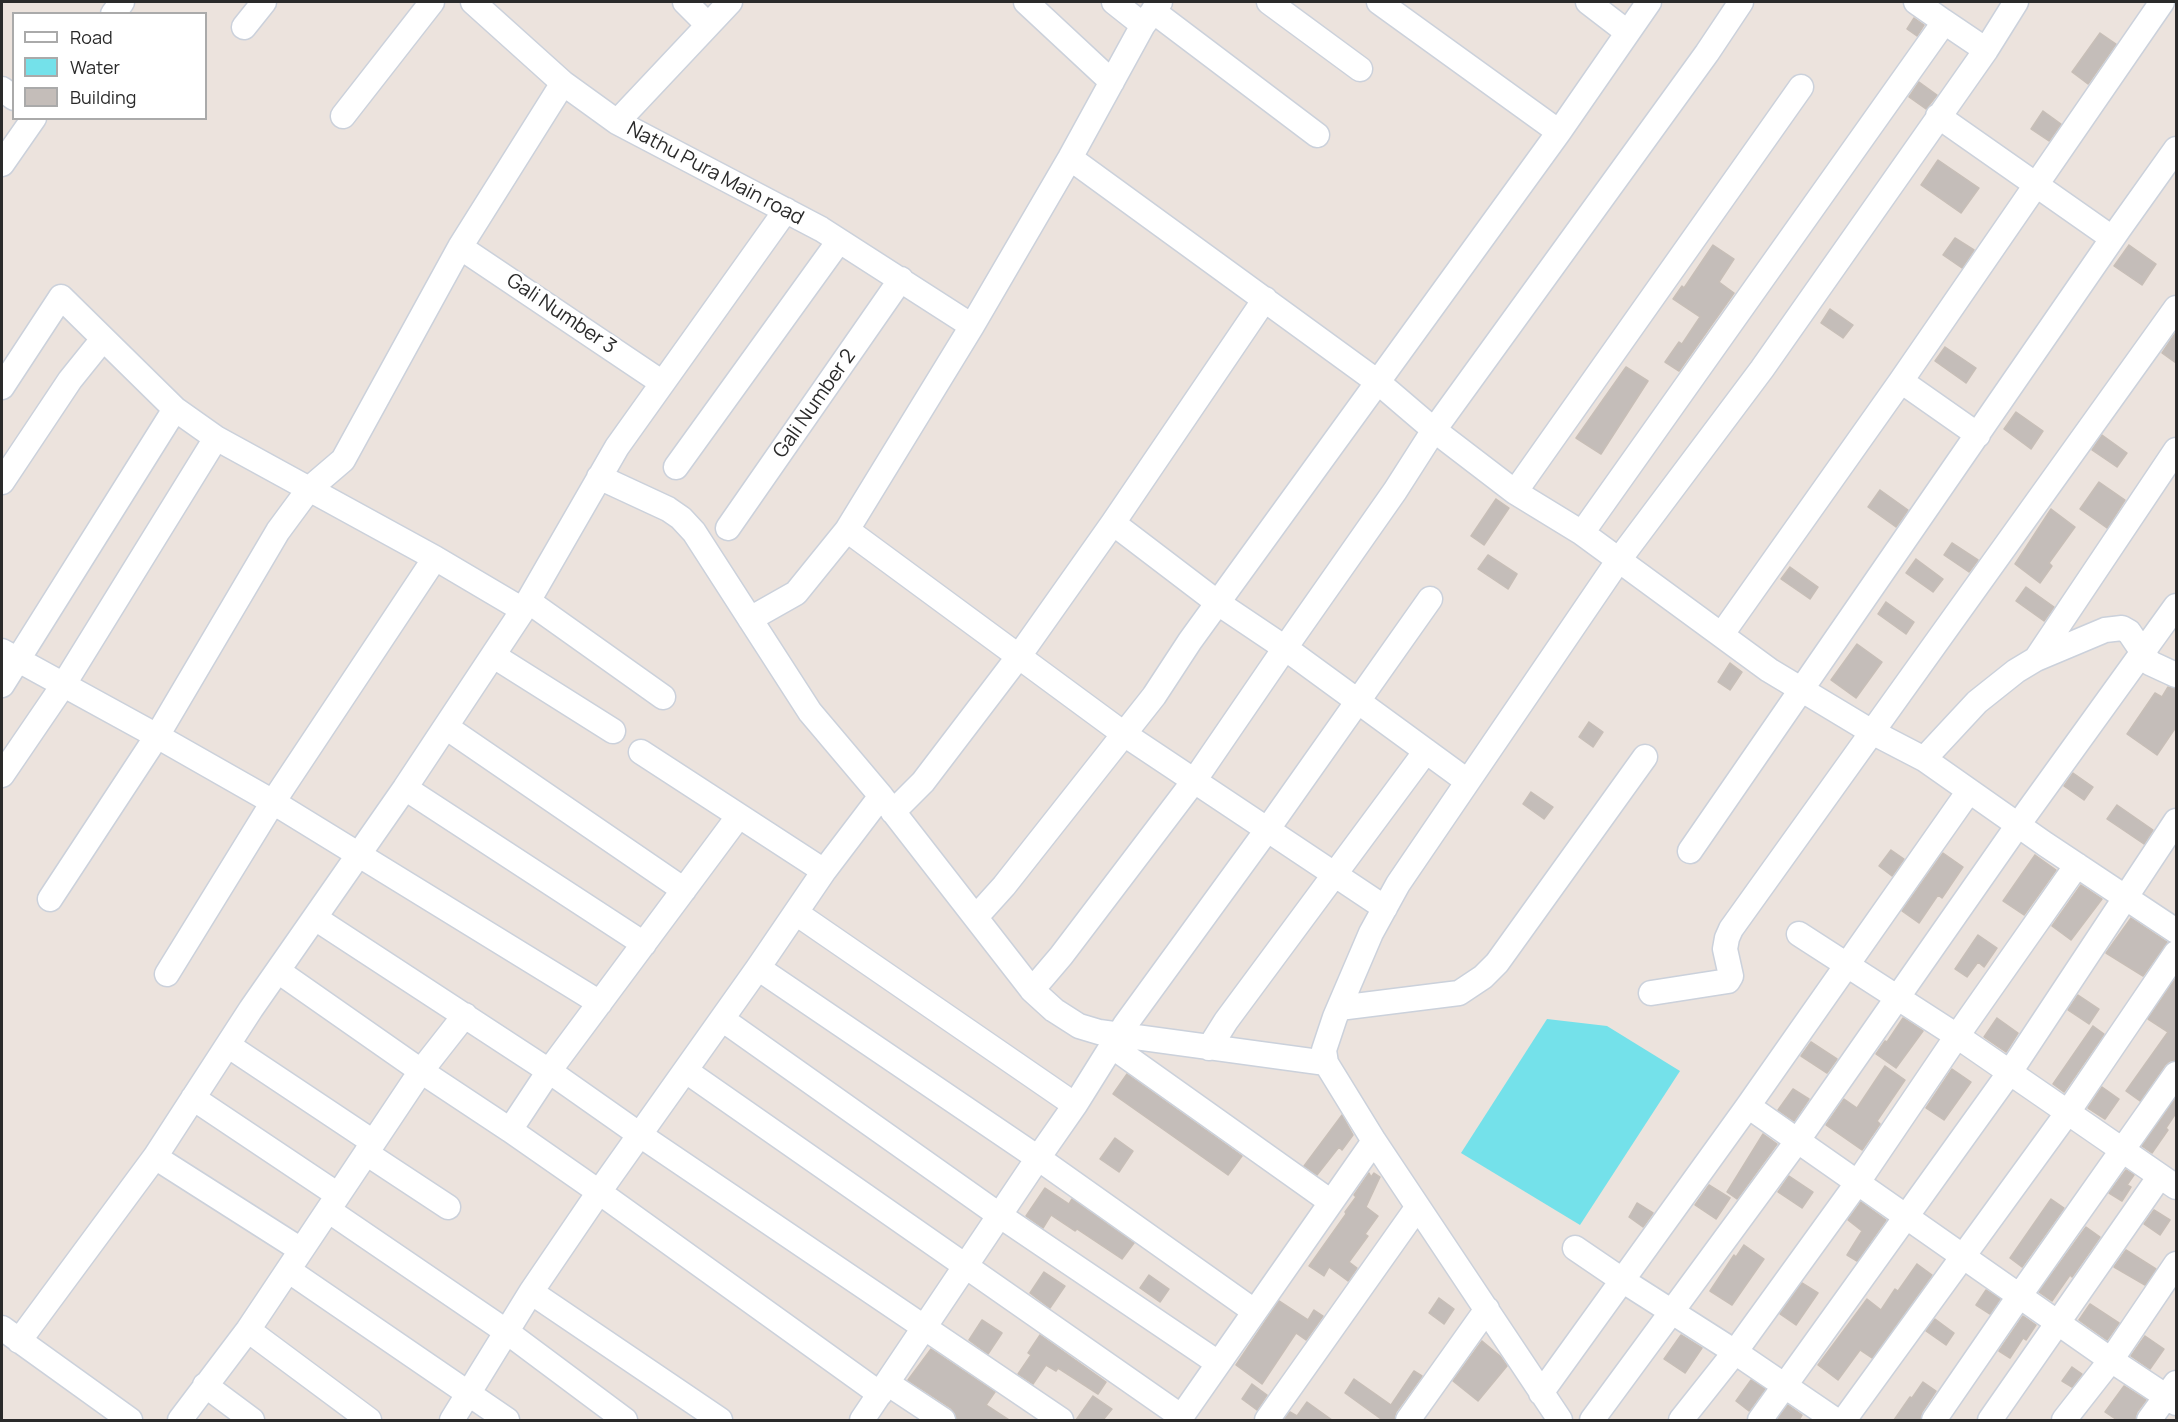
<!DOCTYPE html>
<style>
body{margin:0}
#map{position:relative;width:2178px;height:1422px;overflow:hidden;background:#ece3dd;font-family:Manrope,sans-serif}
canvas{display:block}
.frame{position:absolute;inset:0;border:3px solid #2a2a2a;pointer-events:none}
.legend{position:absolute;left:12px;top:12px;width:195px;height:108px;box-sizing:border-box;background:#fff;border:2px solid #aaa;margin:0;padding:8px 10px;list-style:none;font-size:18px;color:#2a2a2a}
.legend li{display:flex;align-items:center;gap:12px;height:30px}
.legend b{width:30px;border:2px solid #aaa}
</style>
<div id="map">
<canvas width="2178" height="1422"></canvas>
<div class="frame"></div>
<ul class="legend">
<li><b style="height:8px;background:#fff"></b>Road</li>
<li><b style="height:16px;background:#74e1ea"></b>Water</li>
<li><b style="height:16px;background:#c4bdb9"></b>Building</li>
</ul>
</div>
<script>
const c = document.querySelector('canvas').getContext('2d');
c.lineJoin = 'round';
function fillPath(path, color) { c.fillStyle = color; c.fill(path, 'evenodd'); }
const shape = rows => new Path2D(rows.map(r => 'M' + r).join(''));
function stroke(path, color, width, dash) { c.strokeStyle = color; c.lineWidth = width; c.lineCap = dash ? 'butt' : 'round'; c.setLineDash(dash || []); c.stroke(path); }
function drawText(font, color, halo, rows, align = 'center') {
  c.font = font + ' Manrope,sans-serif'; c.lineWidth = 6; c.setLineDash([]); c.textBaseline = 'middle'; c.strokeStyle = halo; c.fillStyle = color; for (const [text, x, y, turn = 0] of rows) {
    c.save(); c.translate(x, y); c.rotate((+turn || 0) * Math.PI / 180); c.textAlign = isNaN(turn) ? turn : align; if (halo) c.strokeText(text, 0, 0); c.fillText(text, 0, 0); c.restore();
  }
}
const water = shape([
 [1547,1019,1607,1026,1680,1071,1580,1225,1461,1153]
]);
const building = shape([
 [1914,18,1924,25,1917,36,1907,29,1914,18],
 [2100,33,2116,44,2088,84,2072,72,2100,33],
 [1919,82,1937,95,1926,109,1909,97,1919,82],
 [2043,111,2061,124,2049,141,2031,129,2043,111],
 [1938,160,1979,188,1961,213,1921,185,1938,160],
 [1955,238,1974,250,1962,268,1943,255,1955,238],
 [1713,245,1734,259,1719,282,1734,293,1679,371,1665,362,1679,342,1682,344,1700,317,1673,299,1682,286,1684,288,1713,245],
 [2129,245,2156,264,2142,285,2114,266,2129,245],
 [1830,309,1853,325,1843,338,1821,323,1830,309],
 [2176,332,2176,363,2162,353,2176,332],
 [1945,347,1976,368,1966,383,1935,361,1945,347],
 [1626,367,1648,381,1601,454,1576,438,1626,367],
 [2016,412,2043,431,2031,449,2004,429,2016,412],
 [2102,435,2127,453,2117,467,2092,450,2102,435],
 [2099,482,2125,500,2107,528,2080,509,2099,482],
 [1880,490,1908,510,1896,527,1868,507,1880,490],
 [1496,499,1509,508,1484,545,1471,536,1496,499],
 [2051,509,2075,527,2049,563,2052,566,2040,583,2015,564,2051,509],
 [1952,543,1978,560,1969,572,1944,555,1952,543],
 [1488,555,1517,574,1508,589,1478,569,1488,555],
 [1916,559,1943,579,1933,592,1906,573,1916,559],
 [1790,567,1818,587,1810,599,1781,579,1790,567],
 [2026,587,2054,607,2044,621,2016,601,2026,587],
 [1886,602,1914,622,1906,634,1878,614,1886,602],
 [1857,644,1882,662,1856,698,1831,680,1857,644],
 [1730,663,1742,672,1730,690,1718,682,1730,663],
 [2168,687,2176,689,2176,727,2157,755,2127,734,2155,693,2162,697,2168,687],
 [1589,722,1603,732,1593,747,1579,737,1589,722],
 [2073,773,2093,787,2084,800,2064,786,2073,773],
 [1531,792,1553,807,1544,819,1523,804,1531,792],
 [2117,805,2153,830,2144,844,2107,819,2117,805],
 [1891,850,1904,859,1892,876,1879,866,1891,850],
 [1943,853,1963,867,1942,898,1938,895,1919,923,1902,911,1943,853],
 [2035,855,2056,870,2024,915,2003,901,2035,855],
 [2081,885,2102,899,2071,940,2052,926,2081,885],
 [2131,918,2167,942,2143,976,2106,953,2131,918],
 [1978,935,1997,948,1984,967,1978,962,1967,977,1955,969,1978,935],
 [2176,978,2176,1060,2170,1061,2165,1065,2140,1101,2126,1091,2168,1032,2148,1019,2176,978],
 [2078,995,2099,1009,2089,1024,2068,1010,2078,995],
 [1903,1018,1923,1031,1896,1068,1876,1054,1885,1041,1887,1042,1903,1018],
 [1997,1018,2018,1033,2006,1052,1984,1037,1997,1018],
 [2093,1026,2104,1034,2064,1092,2053,1084,2093,1026],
 [1811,1042,1837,1059,1827,1073,1801,1056,1811,1042],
 [1885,1066,1905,1080,1877,1121,1880,1124,1862,1150,1826,1125,1844,1099,1857,1108,1885,1066],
 [1952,1069,1971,1082,1944,1120,1926,1108,1952,1069],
 [1127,1074,1242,1156,1228,1175,1113,1094,1127,1074],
 [2102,1087,2119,1099,2105,1119,2088,1108,2102,1087],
 [1793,1089,1809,1099,1794,1121,1778,1110,1793,1089],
 [2176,1098,2176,1113,2166,1128,2168,1130,2152,1153,2142,1146,2176,1098],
 [1342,1115,1353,1135,1342,1150,1339,1147,1317,1175,1304,1166,1342,1115],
 [1763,1134,1777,1144,1737,1199,1727,1192,1763,1134],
 [1115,1138,1133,1151,1119,1172,1100,1159,1115,1138],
 [2126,1170,2134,1175,2127,1185,2131,1187,2122,1201,2109,1193,2126,1170],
 [1369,1173,1371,1177,1374,1173,1380,1177,1366,1207,1378,1216,1365,1234,1368,1236,1349,1262,1357,1268,1348,1281,1329,1267,1324,1276,1309,1266,1346,1214,1345,1212,1356,1197,1354,1195,1369,1173],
 [1789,1176,1813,1192,1802,1208,1778,1192,1789,1176],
 [1709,1185,1730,1198,1716,1219,1695,1205,1709,1185],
 [1045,1188,1069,1204,1072,1199,1134,1243,1122,1259,1077,1229,1075,1231,1051,1215,1043,1228,1026,1216,1045,1188],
 [2051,1199,2064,1208,2022,1267,2010,1258,2051,1199],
 [1861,1202,1886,1220,1857,1261,1847,1255,1862,1231,1848,1220,1861,1202],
 [1637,1203,1653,1213,1643,1227,1629,1217,1637,1203],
 [2154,1210,2170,1220,2160,1235,2144,1224,2154,1210],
 [2086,1227,2100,1237,2072,1277,2070,1275,2052,1301,2039,1292,2086,1227],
 [1744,1245,1764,1259,1732,1305,1710,1291,1734,1255,1736,1257,1744,1245],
 [2126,1250,2156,1269,2145,1285,2114,1267,2126,1250],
 [1917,1264,1932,1275,1872,1358,1860,1350,1838,1380,1818,1365,1867,1299,1881,1310,1895,1289,1898,1291,1917,1264],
 [1044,1272,1065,1286,1050,1308,1030,1293,1044,1272],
 [1149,1275,1169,1289,1160,1302,1140,1288,1149,1275],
 [1802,1283,1818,1293,1796,1325,1780,1314,1802,1283],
 [1986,1290,2000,1299,1990,1314,1976,1305,1986,1290],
 [1439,1298,1454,1309,1444,1324,1429,1313,1439,1298],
 [1279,1301,1308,1320,1314,1310,1323,1316,1306,1340,1296,1333,1262,1384,1236,1365,1279,1301],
 [2090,1304,2119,1323,2107,1340,2079,1320,2090,1304],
 [2023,1316,2036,1325,2026,1340,2023,1338,2010,1358,1999,1351,2023,1316],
 [1935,1319,1954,1333,1946,1345,1926,1331,1935,1319],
 [982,1320,1002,1333,988,1354,969,1340,982,1320],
 [1040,1335,1106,1382,1098,1394,1058,1368,1056,1371,1046,1365,1033,1384,1018,1374,1031,1355,1028,1353,1040,1335],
 [1681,1335,1702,1348,1685,1373,1664,1359,1681,1335],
 [2145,1336,2164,1349,2150,1369,2131,1356,2145,1336],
 [1482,1341,1500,1356,1507,1366,1478,1401,1453,1381,1482,1341],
 [931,1349,995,1392,986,1405,1009,1420,957,1420,955,1413,951,1408,908,1380,931,1349],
 [2072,1367,2082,1374,2072,1387,2062,1381,2072,1367],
 [1414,1371,1422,1376,1396,1412,1394,1420,1380,1420,1381,1419,1345,1393,1354,1379,1391,1405,1414,1371],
 [1751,1380,1765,1389,1749,1411,1736,1401,1751,1380],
 [1923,1382,1936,1391,1922,1412,1920,1420,1894,1420,1910,1397,1912,1398,1923,1382],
 [1252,1384,1267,1395,1257,1410,1242,1399,1252,1384],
 [2124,1386,2146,1400,2137,1412,2135,1420,2117,1420,2105,1412,2124,1386],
 [1093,1396,1112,1409,1103,1420,1076,1420,1093,1396],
 [1307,1402,1332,1420,1284,1420,1290,1412,1297,1416,1307,1402],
 [1788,1405,1802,1415,1799,1420,1777,1420,1788,1405]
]);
const minor = shape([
 [473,2,563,83,617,122,821,229,972,326],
 [685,2,708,25],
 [1026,2,1112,82],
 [1114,2,1143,25],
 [1269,2,1360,69],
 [1379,2,1559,132],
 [1588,2,1627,32],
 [1153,11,1317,135],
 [113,14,122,2],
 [1943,21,1986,50,2016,2],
 [244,27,264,2],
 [2,89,14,98],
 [343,116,432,2],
 [1938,116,2112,238],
 [617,122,730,2],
 [1070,158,1379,383,1434,430,1515,492,1582,533,1769,670,1872,732,1924,759,2045,844,2176,931],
 [2,164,34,118],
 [460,247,661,382],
 [1901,381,1978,435],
 [2,387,61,297,175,409,216,438,435,558,523,610],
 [676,467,839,241],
 [599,477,668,509,681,518,694,532,810,712,881,796,1032,990,1054,1010,1079,1026,1099,1032,1326,1063],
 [2,482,70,380,103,339],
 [1515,492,1801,87],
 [1113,523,1218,603,1285,648,1467,781],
 [728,528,901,279],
 [847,530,1124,734,1385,908],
 [1582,533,1940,28,1943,21,1916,2],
 [528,601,663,697],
 [750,619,796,593,847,530,972,326,1070,158,1143,25,1160,2],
 [1722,634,1901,381,2162,2],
 [2,651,157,736,273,802,600,1003],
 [494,656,613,731],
 [2036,659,2176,450],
 [2,685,175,409],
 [446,727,684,890],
 [641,752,824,871],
 [1924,759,1977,702,2016,671,2036,659,2105,630,2122,628,2129,632,2150,663,2176,675],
 [2,775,64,684,216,438],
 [405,788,644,944],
 [893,812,923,782,1019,656,1113,523,1265,299],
 [1690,851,2119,229,2176,149],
 [50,899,157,736,278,531,309,489,343,460,460,247,563,83],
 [796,913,1075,1105],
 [976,917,1004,886,1154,696,1190,641,1559,132,1649,2],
 [315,918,549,1071,640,1135,1061,1420],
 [1799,934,1957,1036,2176,1187],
 [758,968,1038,1158,1254,1311],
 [278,971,421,1071,465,1015],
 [167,974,273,802,435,558],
 [1032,990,1061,956,1194,781,1285,648,1395,491,1434,430,1707,53,1741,2],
 [1651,993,1728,981,1731,976,1725,949,1727,938,1731,929,2176,308],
 [1339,1008,1459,993,1483,977,1497,963,1645,757],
 [722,1019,999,1215,1218,1363],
 [229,1046,373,1142],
 [1113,1047,1331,1202],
 [1209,1048,1226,1021,1426,751],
 [686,1071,1182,1417],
 [193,1098,338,1195],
 [1748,1106,2111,1360,2176,1403],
 [510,1130,549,1071,738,817],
 [366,1153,448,1207],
 [155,1157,301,1250],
 [328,1210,507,1332,625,1420],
 [1575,1248,1622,1280,1735,1352,1835,1420],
 [288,1270,507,1420],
 [531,1292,720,1420],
 [2,1328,130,1420],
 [248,1330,369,1420],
 [19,1341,155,1157,251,1009,405,788,523,610,617,447,786,210],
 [887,1383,943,1420],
 [205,1385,252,1420],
 [1541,1393,1748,1106,1969,791],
 [180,1420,248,1330,421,1071,510,1130,599,1192,880,1394],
 [452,1420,531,1292,599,1192,758,968,824,871,881,796],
 [862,1420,1038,1158,1075,1105,1125,1025,1267,830,1430,599],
 [1179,1420,1374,1141],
 [1267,1420,1417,1208],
 [1408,1420,1487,1309],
 [1560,1420,1374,1141,1326,1063,1324,1050,1335,1017,1371,933,1398,884,1618,561,1762,369,1986,50],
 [1592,1420,1798,1140,2018,825,2176,606],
 [1681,1420,1735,1352,1858,1182,1957,1036,2077,865],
 [1760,1420,2010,1072,2176,821],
 [1844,1420,2068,1112,2176,953],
 [1934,1420,2020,1295,2176,1074],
 [1990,1420,2160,1176],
 [2064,1420,2111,1360,2176,1264],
 [2149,1420,2176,1383]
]);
const streetNames = [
 ["Nathu Pura Main road",715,174,28],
 ["Gali Number 3",561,314,34],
 ["Gali Number 2",815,404,-55]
];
fillPath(water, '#74e1ea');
fillPath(building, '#c4bdb9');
stroke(building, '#c7beb7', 1.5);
stroke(minor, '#cbd1db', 27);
stroke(minor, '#fff', 24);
drawText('20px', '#2a2a2a', '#fff', streetNames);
</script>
